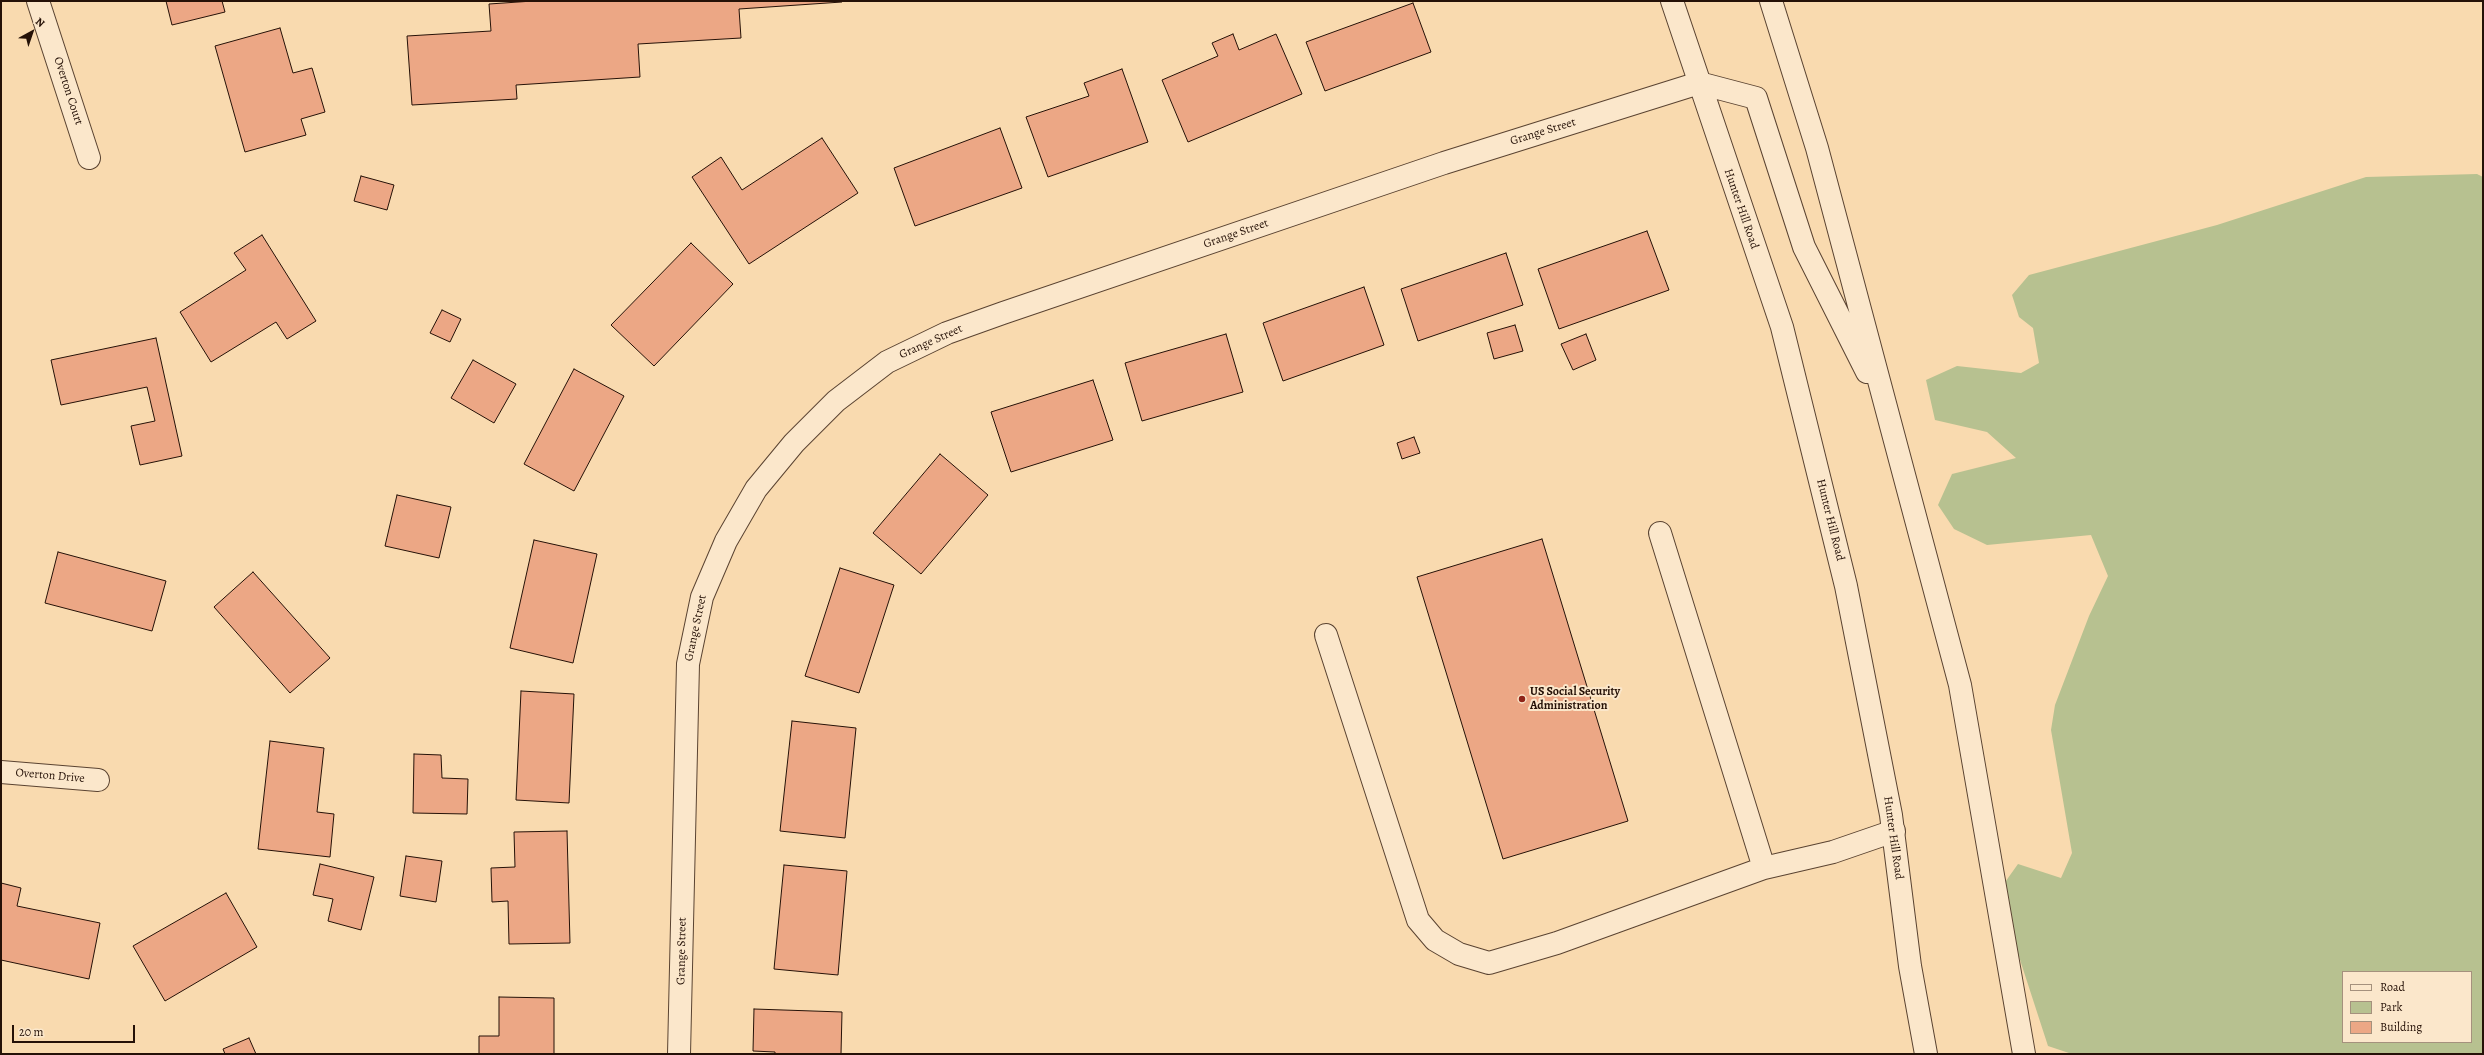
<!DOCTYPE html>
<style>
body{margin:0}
#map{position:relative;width:2484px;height:1055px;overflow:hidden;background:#f9daaf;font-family:Alegreya,serif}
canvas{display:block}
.frame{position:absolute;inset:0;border:2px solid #251107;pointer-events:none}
.legend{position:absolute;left:2342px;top:971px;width:130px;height:72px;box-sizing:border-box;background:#fbe7cb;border:1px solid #a5917d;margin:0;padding:5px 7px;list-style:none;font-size:12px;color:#251107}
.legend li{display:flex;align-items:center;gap:8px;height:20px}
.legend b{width:20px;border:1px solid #a5917d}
.north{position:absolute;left:12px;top:12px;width:40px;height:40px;-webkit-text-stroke:3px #fbe7cb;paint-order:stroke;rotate:40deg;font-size:11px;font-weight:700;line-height:16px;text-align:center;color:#251107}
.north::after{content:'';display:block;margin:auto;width:14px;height:18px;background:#251107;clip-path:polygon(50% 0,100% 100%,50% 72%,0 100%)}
.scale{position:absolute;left:12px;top:1025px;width:123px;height:18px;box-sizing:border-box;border:2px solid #251107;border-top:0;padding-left:5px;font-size:12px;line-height:14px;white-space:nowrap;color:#251107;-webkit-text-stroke:3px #fbe7cb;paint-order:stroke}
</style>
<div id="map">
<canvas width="2484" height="1055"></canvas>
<div class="frame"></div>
<ul class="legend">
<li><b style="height:5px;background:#fbe7cb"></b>Road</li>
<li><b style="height:11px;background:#b7c190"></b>Park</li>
<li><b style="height:11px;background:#eca785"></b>Building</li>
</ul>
<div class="north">N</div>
<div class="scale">20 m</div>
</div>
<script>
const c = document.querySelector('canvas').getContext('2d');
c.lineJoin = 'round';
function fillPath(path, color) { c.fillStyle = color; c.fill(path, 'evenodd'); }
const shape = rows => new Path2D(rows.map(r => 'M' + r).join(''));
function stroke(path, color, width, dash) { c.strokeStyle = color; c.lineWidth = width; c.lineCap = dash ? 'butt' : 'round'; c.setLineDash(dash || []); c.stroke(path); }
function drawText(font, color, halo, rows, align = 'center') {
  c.font = font + ' Alegreya,serif'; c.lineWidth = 4; c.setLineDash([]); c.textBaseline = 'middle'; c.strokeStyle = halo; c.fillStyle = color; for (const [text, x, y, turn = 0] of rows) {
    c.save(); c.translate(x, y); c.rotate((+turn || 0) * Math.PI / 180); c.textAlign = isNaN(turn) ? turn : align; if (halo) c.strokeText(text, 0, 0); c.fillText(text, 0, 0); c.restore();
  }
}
const green = shape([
 [2477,174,2483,177,2483,1054,2072,1054,2048,1046,1998,892,2018,864,2061,878,2072,853,2051,730,2055,705,2089,616,2108,576,2091,535,1987,545,1954,529,1938,505,1952,474,2016,458,1987,432,1935,420,1926,380,1957,366,2021,373,2039,363,2033,328,2019,317,2012,295,2029,275,2217,225,2366,177],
 [2343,972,2471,972,2471,1042,2343,1042]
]);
const building = shape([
 [166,1,222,1,225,12,172,25,166,1],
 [533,1,842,1,842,2,739,9,741,38,638,44,640,77,516,85,517,99,412,105,407,36,491,31,489,4,533,1],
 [1413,3,1431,52,1325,91,1306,42,1413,3],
 [280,28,293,73,312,68,325,112,301,119,306,135,245,152,215,46,280,28],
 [1233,34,1239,50,1276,34,1302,94,1188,142,1162,80,1218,56,1212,43,1233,34],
 [1122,69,1148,142,1048,177,1026,117,1089,96,1084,83,1122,69],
 [1000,128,1022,188,915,226,894,168,1000,128],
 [822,138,858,193,749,264,692,177,721,157,742,190,822,138],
 [361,176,394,185,387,210,354,201,361,176],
 [1647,231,1669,290,1559,329,1538,269,1647,231],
 [262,235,316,321,287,339,276,322,211,362,180,312,246,270,234,253,262,235],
 [691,243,733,284,654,366,611,325,691,243],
 [1506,253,1523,305,1418,341,1401,289,1506,253],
 [1364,287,1384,345,1283,381,1263,323,1364,287],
 [442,310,461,319,450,342,430,333,442,310],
 [1515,325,1523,351,1494,359,1487,333,1515,325],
 [1226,334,1243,392,1142,421,1125,363,1226,334],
 [1586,334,1596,360,1573,370,1561,344,1586,334],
 [156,338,182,456,140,465,131,426,155,421,147,387,61,405,51,360,156,338],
 [473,360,516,384,494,423,451,398,473,360],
 [574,369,624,396,574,491,524,464,574,369],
 [1093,380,1113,440,1011,472,991,412,1093,380],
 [1414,437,1420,453,1402,459,1397,443,1414,437],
 [940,454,988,495,921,574,873,533,940,454],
 [397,495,451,507,439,558,385,546,397,495],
 [1542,539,1628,821,1503,859,1417,577,1542,539],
 [534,540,597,554,573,663,510,648,534,540],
 [58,552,166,581,152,631,45,603,58,552],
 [840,568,894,585,859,693,805,676,840,568],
 [253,572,330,658,290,693,214,607,253,572],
 [521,691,574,694,569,803,516,800,521,691],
 [792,721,856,728,845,838,780,831,792,721],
 [270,741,324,748,317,812,334,814,330,857,258,849,270,741],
 [414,754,441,755,442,778,468,779,467,814,413,813,414,754],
 [567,831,570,943,509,944,508,901,492,902,491,868,515,867,514,832,567,831],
 [406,856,442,861,436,902,400,896,406,856],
 [320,864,374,877,361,930,328,921,333,899,313,895,320,864],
 [784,865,847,871,838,975,774,969,784,865],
 [1,883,21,888,17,906,100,923,89,979,1,960,1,883],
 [226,893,257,947,165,1001,133,946,226,893],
 [499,997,554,998,554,1054,479,1054,479,1036,499,1036,499,997],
 [754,1009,842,1012,841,1054,775,1054,775,1052,753,1051,754,1009],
 [249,1038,256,1054,225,1054,223,1049,249,1038]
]);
const service = shape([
 [1660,533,1764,868],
 [1326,635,1418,920,1435,940,1459,954,1489,963,1557,943,1764,868,1833,852,1894,831]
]);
const minor = shape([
 [38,1,89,158],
 [1,772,98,780],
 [679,1054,688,664,702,597,726,541,756,489,794,443,836,401,887,362,947,333,1003,313,1444,163,1699,83]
]);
const tertiary = shape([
 [1672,1,1782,327,1846,586,1891,815,1910,966,1926,1054],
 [1771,1,1817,148,1960,685,2024,1054],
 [1699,83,1756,98,1804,247,1867,372]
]);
const markers = [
 [1522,699,4,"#8f2418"]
];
const streetNames = [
 ["Overton Court",68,91,72],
 ["Grange Street",1543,132,-17],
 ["Hunter Hill Road",1741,209,71],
 ["Grange Street",1236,234,-19],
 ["Grange Street",931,342,-24],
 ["Hunter Hill Road",1830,520,76],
 ["Grange Street",696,628,-78],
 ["Overton Drive",50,776,5],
 ["Hunter Hill Road",1893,838,82],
 ["Grange Street",682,951,-89]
];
const poiNames = [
 ["US Social Security",1530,692],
 ["Administration",1530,706]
];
fillPath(green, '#b7c190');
fillPath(building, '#eca785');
stroke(building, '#251107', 1);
stroke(service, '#5a4331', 24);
stroke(minor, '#5a4331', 24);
stroke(tertiary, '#5a4331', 24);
stroke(service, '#fbe7cb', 22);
stroke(minor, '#fbe7cb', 22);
stroke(tertiary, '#fbe7cb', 22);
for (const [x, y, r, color] of markers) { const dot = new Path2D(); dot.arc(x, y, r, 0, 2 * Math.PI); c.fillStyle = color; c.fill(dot); stroke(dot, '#fbe7cb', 1.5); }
drawText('12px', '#251107', '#fbe7cb', streetNames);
drawText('bold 12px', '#251107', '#fbe7cb', poiNames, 'left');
</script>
